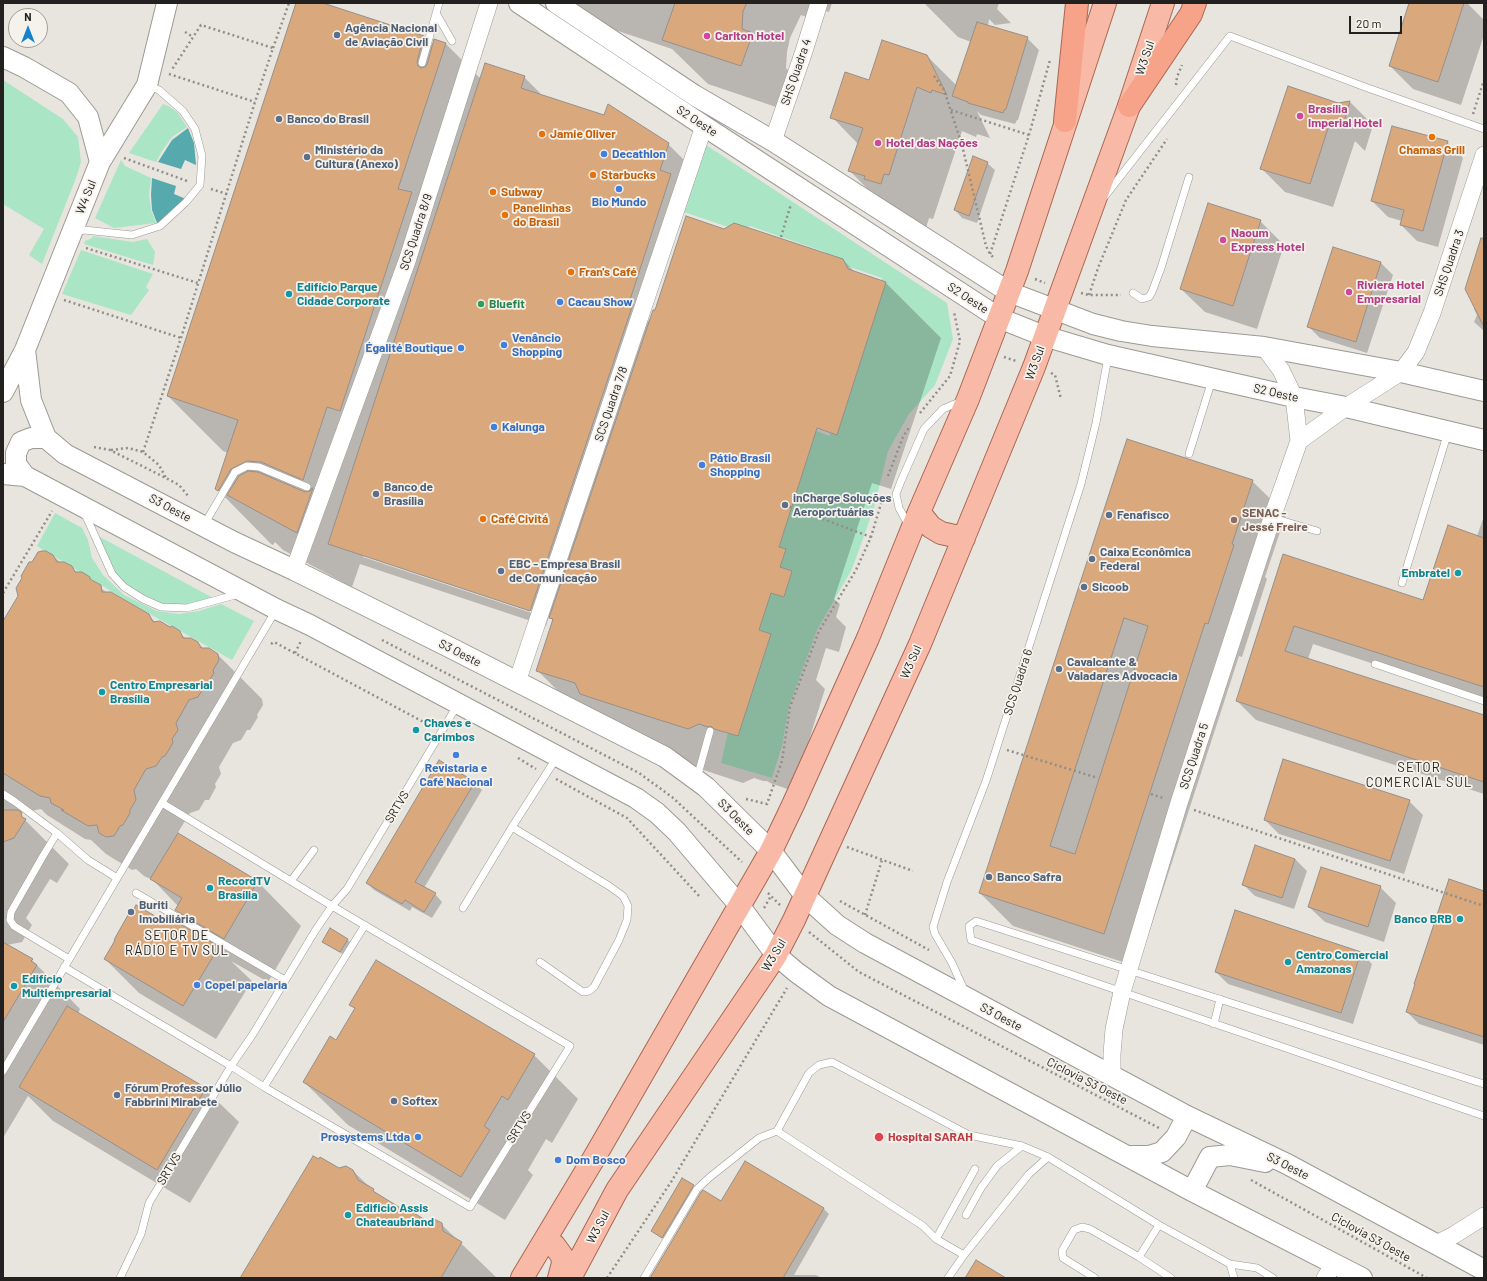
<!DOCTYPE html>
<meta charset="utf-8">
<style>
body{margin:0}
#map{position:relative;width:1487px;height:1281px;overflow:hidden;background:#e8e4de;font-family:Barlow,sans-serif}
canvas{display:block}
.frame{position:absolute;inset:0;border:4px solid #22211f;pointer-events:none}
.north{position:absolute;left:8px;top:8px;width:40px;height:40px;box-sizing:border-box;background:#f5f1eb;border:1px solid #a19e99;border-radius:50%;rotate:0deg;font-size:11px;font-weight:700;line-height:16px;text-align:center;color:#22211f}
.north::after{content:'';display:block;margin:auto;width:14px;height:18px;background:#1582cc;clip-path:polygon(50% 0,100% 100%,50% 72%,0 100%)}
.scale{position:absolute;left:1349px;top:16px;width:53px;height:18px;box-sizing:border-box;border:2px solid #22211f;border-top:0;padding-left:5px;font-size:12px;line-height:14px;white-space:nowrap;color:#22211f;-webkit-text-stroke:3px #f5f1eb;paint-order:stroke}
</style>
<div id="map">
<canvas width="1487" height="1281"></canvas>
<div class="frame"></div>
<div class="north">N</div>
<div class="scale">20 m</div>
</div>
<script>
const c = document.querySelector('canvas').getContext('2d');
c.lineJoin = 'round';
function fillPath(path, color) { c.fillStyle = color; c.fill(path, 'evenodd'); }
const shape = rows => new Path2D(rows.map(r => 'M' + r).join(''));
function stroke(path, color, width, dash) { c.strokeStyle = color; c.lineWidth = width; c.lineCap = dash ? 'butt' : 'round'; c.setLineDash(dash || []); c.stroke(path); }
function drawText(font, color, halo, rows, align = 'center') {
  c.font = font + ' Barlow,sans-serif'; c.lineWidth = 3.5; c.setLineDash([]); c.textBaseline = 'middle'; c.strokeStyle = halo; c.fillStyle = color; for (const [text, x, y, turn = 0] of rows) {
    c.save(); c.translate(x, y); c.rotate((+turn || 0) * Math.PI / 180); c.textAlign = isNaN(turn) ? turn : align; if (halo) c.strokeText(text, 0, 0); c.fillText(text, 0, 0); c.restore();
  }
}
const green = shape([
 [3,80,63,119,78,137,81,162,76,178,42,264,29,255,44,229,3,204],
 [163,104,170,107,178,113,187,127,172,137,162,151,156,162,129,153],
 [703,143,947,303,953,339,935,385,909,414,888,451,874,508,852,569,817,630,789,706,782,746,772,778,721,763,727,736,760,636,745,615,806,439,817,431,829,436,882,278,832,261,825,252,750,226,740,231,681,211],
 [121,160,125,166,151,178,149,195,151,210,156,223,114,228,95,218],
 [93,236,133,242,147,239,155,252,153,265,84,244,85,241,92,238],
 [81,250,153,274,146,287,149,290,131,315,62,294],
 [55,513,82,528,88,540,92,558,103,575,124,595,157,611,179,614,199,611,221,604,254,621,232,660,134,605,37,546],
 [98,536,215,599,187,606,161,604,145,597,125,585,115,572]
]);
const water = shape([
 [188,128,194,143,196,165,185,160,181,169,158,162,172,140],
 [152,178,176,186,174,194,186,199,163,220,157,223,152,210,151,195]
]);
const shadow = shape([
 [297,3,320,3,424,37,433,46,446,44,481,79,524,77,540,93,540,95,668,144,684,160,645,317,650,322,656,311,724,230,843,260,856,273,886,283,941,338,891,489,872,483,834,599,840,604,836,617,846,627,839,652,826,648,816,680,825,689,793,791,770,783,767,781,763,781,754,778,743,783,636,748,592,725,537,670,553,620,549,616,546,626,360,564,352,587,283,550,275,542,273,545,271,544,217,489,228,453,223,451,168,396],
 [363,554,535,612,535,614,363,557],
 [576,3,832,3,829,12,819,9,815,20,801,15,790,38,787,52,786,68,796,78,785,110,708,84,672,49,597,24],
 [924,3,999,3,997,9,1011,23,995,25,989,19,988,26,1027,38,1039,50,1018,120,1017,120,1015,124,981,115,977,111,990,138,977,134,976,137,962,131,933,219,929,218,926,228,894,216,850,171,858,144,832,117,870,81,927,56,957,86,971,42,958,37],
 [1411,3,1467,3,1484,20,1484,35,1461,105,1413,89,1390,66],
 [1350,102,1373,125,1365,151,1355,141,1333,207,1285,192,1262,169,1338,104],
 [1447,142,1463,158,1438,247,1417,241,1401,225,1402,221,1388,217,1372,201],
 [987,163,995,170,977,223,962,218,955,210],
 [1260,221,1284,245,1257,329,1205,312,1181,289],
 [1484,233,1484,331,1474,322,1477,315,1474,309,1474,306,1466,289],
 [1333,248,1381,263,1393,275,1367,353,1320,338,1308,326],
 [1127,441,1252,481,1286,514,1265,577,1267,579,1242,657,1239,656,1138,967,1013,926,980,893],
 [1484,516,1484,700,1313,644,1308,659,1484,716,1484,794,1256,720,1237,701,1284,556,1423,602,1477,536],
 [53,556,60,562,71,567,78,573,89,578,107,593,148,615,156,623,179,632,186,639,198,643,204,649,218,655,262,699,263,705,257,715,258,717,250,730,247,730,241,740,233,743,219,767,221,774,215,784,216,787,209,800,205,800,199,810,190,813,177,834,258,882,301,926,268,982,231,961,252,981,216,1039,139,993,105,959,167,925,207,940,176,910,178,906,153,880,144,876,136,869,132,870,106,854,91,840,85,839,47,815,41,809,16,814,25,820,69,864,57,883,50,879,26,918,32,925,22,942,7,945,32,960,80,1009,78,1014,205,1089,239,1122,190,1203,53,1121,28,1096,3,1138,3,621,5,620],
 [474,783,482,790,424,888,435,894,442,902,432,918,412,907,410,911,374,890,367,883],
 [1409,801,1423,815,1404,874,1279,834,1265,820],
 [1295,859,1307,871,1294,909,1255,896,1243,884],
 [1380,887,1396,903,1384,942,1325,922,1309,907],
 [1484,892,1484,1045,1419,1024,1407,1012],
 [348,940,351,943,344,955,327,945,323,942],
 [1360,952,1372,964,1353,1024,1228,984,1216,972],
 [351,1005,534,1055,578,1099,552,1143,546,1139,528,1170,533,1175,505,1220,348,1125,304,1082,336,1041,355,1009],
 [746,1162,824,1209,829,1214,794,1275,816,1275,822,1278,650,1278,702,1193,721,1202],
 [339,1170,353,1171,380,1197,408,1213,427,1222,441,1224,497,1278,241,1278],
 [693,1186,697,1189,666,1240,656,1234]
]);
const building = shape([
 [296,3,323,3,424,36,417,62,418,66,421,68,425,67,427,65,434,39,446,43,398,189,412,192,340,411,327,407,303,480,261,462,247,461,231,469,218,491,215,489,238,420,167,396,296,3],
 [675,3,747,3,743,11,742,29,753,33,741,66,662,40,675,3],
 [1409,3,1464,3,1438,82,1389,66,1409,3],
 [977,22,1028,37,1006,109,1005,109,1003,113,968,103,968,102,952,96,977,22],
 [882,40,927,55,947,95,932,90,931,93,917,87,889,175,884,174,881,184,864,179,865,176,848,171,863,128,830,118,845,72,869,80,882,40],
 [485,63,525,76,521,88,604,115,608,104,669,143,660,170,671,174,629,303,633,304,530,611,328,544,485,63],
 [1288,86,1338,103,1350,101,1342,129,1331,119,1310,184,1260,169,1288,86],
 [1392,126,1448,141,1423,231,1400,225,1404,210,1371,201,1392,126],
 [973,156,988,162,969,216,954,210,973,156],
 [1208,203,1261,220,1233,306,1180,289,1208,203],
 [686,216,724,229,734,223,843,259,848,269,886,282,837,435,817,428,779,547,786,549,780,567,792,571,784,597,771,593,759,630,771,634,738,736,714,729,711,726,708,727,699,724,688,729,647,716,580,694,575,683,536,671,553,619,549,618,653,310,655,310,686,216],
 [1481,238,1484,239,1484,327,1465,289,1481,238],
 [1333,247,1381,262,1356,342,1307,327,1333,247],
 [1127,439,1253,480,1232,544,1234,545,1208,624,1205,623,1104,934,979,893,1127,439],
 [1124,618,1148,626,1075,854,1050,846,1124,618],
 [248,471,258,472,305,492,310,491,312,488,313,488,297,533,227,495,239,476,248,471],
 [1448,525,1484,538,1484,687,1294,626,1285,651,1484,715,1484,782,1236,701,1283,554,1423,600,1448,525],
 [42,551,46,551,53,555,57,562,64,562,72,566,75,572,82,572,90,577,90,579,101,585,102,592,111,592,149,614,153,622,160,621,170,627,172,626,180,631,183,638,191,638,198,642,201,648,209,648,218,654,219,660,213,670,214,673,206,686,204,687,198,697,189,700,176,723,178,730,172,739,173,743,165,756,162,757,156,766,146,769,134,790,136,800,130,810,130,813,123,825,120,826,114,836,106,837,99,833,97,825,88,826,61,810,64,810,51,803,50,798,40,796,3,773,3,621,18,596,16,588,22,578,21,576,29,562,32,562,38,552,42,551],
 [1283,759,1410,800,1390,861,1264,820,1283,759],
 [439,760,475,782,415,882,436,893,424,912,405,900,402,904,366,883,439,760],
 [3,810,18,810,21,812,22,817,26,819,14,838,3,842,3,810],
 [178,833,258,881,224,939,175,910,182,898,150,879,178,833],
 [1255,845,1295,859,1282,898,1242,885,1255,845],
 [1321,867,1381,886,1368,927,1308,907,1321,867],
 [1449,879,1484,891,1484,1037,1406,1012,1415,984,1414,984,1449,879],
 [136,905,167,923,170,918,219,947,183,1006,104,959,114,942,115,938,132,908,134,909,136,905],
 [1235,910,1361,952,1341,1013,1215,972,1235,910],
 [330,928,348,939,340,952,322,942,330,928],
 [3,942,33,959,31,961,37,965,3,1022,3,942],
 [376,960,535,1054,508,1100,502,1096,484,1126,490,1130,461,1177,303,1082,330,1036,336,1040,355,1008,349,1005,376,960],
 [67,1006,206,1088,157,1170,19,1087,67,1006],
 [313,1156,319,1159,320,1157,339,1168,346,1166,353,1170,358,1180,374,1189,373,1191,407,1212,409,1210,427,1221,434,1219,442,1223,443,1231,462,1242,441,1278,240,1278,313,1156],
 [745,1161,824,1208,783,1278,650,1278,701,1192,703,1190,721,1201,745,1161],
 [682,1178,694,1185,662,1238,651,1231,682,1178],
 [976,1260,1006,1278,965,1278,976,1260]
]);
const path = shape([
 [185,32,193,37],
 [273,48,289,3],
 [169,74,255,102],
 [934,76,944,90,962,145,986,246,990,254,995,259],
 [1176,85,1177,77,1182,65],
 [951,110,1029,135],
 [1473,114,1484,80],
 [124,158,187,181],
 [211,189,230,195],
 [781,237,791,204],
 [86,248,198,283],
 [990,254,1029,135,1050,60],
 [1035,279,1045,283],
 [1081,293,1089,295,1121,295],
 [1089,295,1098,268,1126,200,1167,139],
 [64,300,181,338],
 [1004,357,1016,361],
 [1051,373,1055,375,1061,399],
 [920,413,950,376,960,341,954,312],
 [94,447,110,450,166,478,179,485,189,497],
 [111,450,128,448,143,452,159,465,166,478],
 [143,452,181,338,255,102,273,48,201,25,171,71],
 [888,476,903,437,910,426],
 [785,505,871,537],
 [3,593,52,511],
 [382,640,639,773,672,797,742,862],
 [271,644,274,642,431,726],
 [295,653,301,641],
 [1007,750,1098,778],
 [518,758,536,769],
 [556,779,627,818,701,898],
 [1151,794,1163,798],
 [746,799,767,804,782,761,790,707,819,631,856,570,871,537,883,497],
 [1194,810,1484,906],
 [847,847,913,871],
 [768,893,780,905],
 [840,901,929,950],
 [764,908,771,896],
 [865,915,882,860],
 [809,932,859,972,1159,1128],
 [1251,1180,1427,1278],
 [607,1278,671,1182,787,988]
]);
const service = shape([
 [436,13,452,41],
 [422,63,439,3],
 [1105,196,1230,36,1365,87,1484,129],
 [75,233,84,230,132,235,160,226,186,202,200,185,202,156,195,129,183,111,159,90,147,85],
 [1133,293,1142,299,1149,297,1152,292,1161,268,1189,177],
 [1189,454,1212,380],
 [85,514,112,574,124,587,143,599,161,607,187,608,239,594],
 [1273,518,1317,531],
 [204,525,235,472,247,466,259,467,307,487],
 [909,526,899,508,896,494,901,481,924,429,943,409,962,401],
 [1402,583,1448,432],
 [1375,664,1484,701],
 [697,778,710,731],
 [3,794,14,801,57,833],
 [512,827,609,886,623,896,628,906,627,920,619,940,594,987,589,991,583,992,540,962],
 [291,881,314,850],
 [136,893,285,980],
 [463,908,512,827,557,757],
 [69,959,14,926,10,920,11,912,43,856,57,833,88,860,117,878],
 [64,967,231,1066,264,1087,470,1207,570,1046,332,906,162,803],
 [965,992,952,963,935,934,933,927,947,882,986,781,1081,484,1096,423,1108,357],
 [1214,1024,1220,999],
 [3,1071,276,610],
 [1484,1084,976,921,969,926,971,940,1484,1116],
 [264,1087,365,925],
 [777,1131,923,1226,936,1239,964,1255],
 [966,1215,981,1188,997,1166,1022,1146],
 [1159,1225,1139,1257,1171,1278],
 [936,1239,975,1169],
 [1230,1264,1234,1278],
 [120,1278,141,1234,149,1203,231,1066,253,1034,315,931,332,906,347,889,458,704],
 [644,1278,697,1189,710,1177,759,1138,777,1131,809,1073,819,1065,832,1062,969,1135,1022,1146,1048,1157,1159,1225,1230,1264,1257,1268,1273,1278],
 [948,1278,964,1255,1029,1174,1048,1157],
 [1095,1278,1063,1258,1062,1251,1074,1230,1082,1227,1090,1229,1139,1257]
]);
const tertiary = shape([
 [773,141,804,51,819,3],
 [1299,441,1346,407,1401,372,1416,352,1432,313,1484,155],
 [294,570,407,261,489,3],
 [517,682,704,126],
 [1112,1076,1112,1054,1114,1029,1122,992,1179,803,1272,518,1299,441,1294,397,1281,370,1264,347],
 [1436,1244,1454,1235,1484,1216],
 [1325,1278,1334,1264]
]);
const secondary = shape([
 [519,3,704,126,999,318,1044,336,1108,355,1294,397,1346,407,1484,440],
 [556,3,694,95,773,141,1009,292,1093,324,1121,331,1152,336,1264,347,1401,372,1484,391],
 [3,57,24,67,69,93,88,117,100,162],
 [25,350,31,400,46,438,65,454,234,542,294,570,445,645,665,757,706,787,771,851,805,896,837,925,865,943,1187,1116,1287,1164,1484,1270],
 [3,392,25,350,100,162,147,85,167,3],
 [3,474,25,476,276,609,310,625,636,798,657,813,677,832,739,905,776,955,796,972,829,996,1192,1191,1362,1278],
 [25,476,16,464,16,453,21,442,31,438,46,438],
 [1128,1156,1149,1156,1162,1152,1176,1137,1187,1116],
 [1192,1191,1210,1157,1230,1155,1265,1162]
]);
const primary = shape([
 [919,512,931,527,941,533,964,538],
 [543,1244,550,1243,554,1245,562,1256,563,1263,559,1278],
 [522,1278,594,1158,771,851,793,805,868,638,919,512,968,399,1017,271,1105,3],
 [570,1278,617,1190,776,955,794,920,920,644,1034,367,1129,106,1163,3]
]);
const trunk = shape([
 [1129,106,1191,14,1195,3],
 [1065,121,1077,3]
]);
const markers = [
 [337,35,4,"#5c6f8a"],
 [707,36,4,"#d1479c"],
 [1300,116,4,"#d1479c"],
 [279,119,4,"#5c6f8a"],
 [542,134,4,"#e8710a"],
 [1432,137,4,"#e8710a"],
 [878,143,4,"#d1479c"],
 [604,154,4,"#3f7fe0"],
 [307,157,4,"#5c6f8a"],
 [593,175,4,"#e8710a"],
 [619,189,4,"#3f7fe0"],
 [493,192,4,"#e8710a"],
 [505,215,4,"#e8710a"],
 [1223,240,4,"#d1479c"],
 [571,272,4,"#e8710a"],
 [1349,292,4,"#d1479c"],
 [289,294,4,"#0f9aa8"],
 [560,302,4,"#3f7fe0"],
 [481,304,4,"#2e9e5b"],
 [504,345,4,"#3f7fe0"],
 [461,348,4,"#3f7fe0"],
 [494,427,4,"#3f7fe0"],
 [702,465,4,"#3f7fe0"],
 [376,494,4,"#5c6f8a"],
 [785,505,4,"#5c6f8a"],
 [1109,515,4,"#5c6f8a"],
 [483,519,4,"#e8710a"],
 [1234,520,4,"#8d6e63"],
 [1092,559,4,"#5c6f8a"],
 [501,571,4,"#5c6f8a"],
 [1458,573,4,"#0f9aa8"],
 [1084,587,4,"#5c6f8a"],
 [1059,669,4,"#5c6f8a"],
 [102,692,4,"#0f9aa8"],
 [416,730,4,"#0f9aa8"],
 [456,755,4,"#3f7fe0"],
 [989,877,4,"#5c6f8a"],
 [210,888,4,"#0f9aa8"],
 [131,912,4,"#5c6f8a"],
 [1460,919,4,"#0f9aa8"],
 [1288,962,4,"#0f9aa8"],
 [197,985,4,"#3f7fe0"],
 [14,986,4,"#0f9aa8"],
 [117,1095,4,"#5c6f8a"],
 [394,1101,4,"#5c6f8a"],
 [418,1137,4,"#3f7fe0"],
 [879,1137,5,"#e0444e"],
 [558,1160,4,"#3f7fe0"],
 [348,1215,4,"#0f9aa8"]
];
const serviceNames = [
 ["Agência Nacional",345,28],
 ["de Aviação Civil",345,42],
 ["Banco do Brasil",287,119],
 ["Ministério da",315,150],
 ["Cultura (Anexo)",315,164],
 ["Banco de",384,487],
 ["Brasília",384,501],
 ["inCharge Soluções",793,498],
 ["Aeroportuárias",793,512],
 ["Fenafisco",1117,515],
 ["Caixa Econômica",1100,552],
 ["Federal",1100,566],
 ["EBC - Empresa Brasil",509,564],
 ["de Comunicação",509,578],
 ["Sicoob",1092,587],
 ["Cavalcante &",1067,662],
 ["Valadares Advocacia",1067,676],
 ["Banco Safra",997,877],
 ["Buriti",139,905],
 ["Imobiliária",139,919],
 ["Fórum Professor Júlio",125,1088],
 ["Fabbrini Mirabete",125,1102],
 ["Softex",402,1101]
];
const hotelNames = [
 ["Carlton Hotel",715,36],
 ["Brasília",1308,109],
 ["Imperial Hotel",1308,123],
 ["Hotel das Nações",886,143],
 ["Naoum",1231,233],
 ["Express Hotel",1231,247],
 ["Riviera Hotel",1357,285],
 ["Empresarial",1357,299]
];
const streetNames = [
 ["W3 Sul",1145,58,-72],
 ["SHS Quadra 4",796,72,-71],
 ["S2 Oeste",697,121,33],
 ["W4 Sul",86,197,-68],
 ["SCS Quadra 8/9",416,232,-72],
 ["SHS Quadra 3",1449,263,-71],
 ["S2 Oeste",968,298,33],
 ["W3 Sul",1035,363,-70],
 ["S2 Oeste",1276,393,13],
 ["SCS Quadra 7/8",611,404,-71],
 ["S3 Oeste",170,508,28],
 ["S3 Oeste",460,653,27],
 ["W3 Sul",911,662,-66],
 ["SCS Quadra 6",1018,682,-72],
 ["SCS Quadra 5",1194,756,-72],
 ["SRTVS",397,807,-59],
 ["S3 Oeste",736,817,45],
 ["W3 Sul",774,955,-59],
 ["S3 Oeste",1001,1017,28],
 ["Ciclovia S3 Oeste",1087,1081,27],
 ["SRTVS",519,1127,-58],
 ["S3 Oeste",1288,1166,27],
 ["SRTVS",169,1169,-59],
 ["W3 Sul",598,1227,-62],
 ["Ciclovia S3 Oeste",1371,1237,29]
];
const foodNames = [
 ["Jamie Oliver",550,134],
 ["Chamas Grill",1432,150,"center"],
 ["Starbucks",601,175],
 ["Subway",501,192],
 ["Panelinhas",513,208],
 ["do Brasil",513,222],
 ["Fran's Café",579,272],
 ["Café Civitá",491,519]
];
const shopNames = [
 ["Decathlon",612,154],
 ["Bio Mundo",619,202,"center"],
 ["Cacau Show",568,302],
 ["Venâncio",512,338],
 ["Shopping",512,352],
 ["Égalité Boutique",453,348,"right"],
 ["Kalunga",502,427],
 ["Pátio Brasil",710,458],
 ["Shopping",710,472],
 ["Revistaria e",456,768,"center"],
 ["Café Nacional",456,782,"center"],
 ["Copel papelaria",205,985],
 ["Prosystems Ltda",410,1137,"right"],
 ["Dom Bosco",566,1160]
];
const cultureNames = [
 ["Edifício Parque",297,287],
 ["Cidade Corporate",297,301],
 ["Embratel",1450,573,"right"],
 ["Centro Empresarial",110,685],
 ["Brasília",110,699],
 ["Chaves e",424,723],
 ["Carimbos",424,737],
 ["RecordTV",218,881],
 ["Brasília",218,895],
 ["Banco BRB",1452,919,"right"],
 ["Centro Comercial",1296,955],
 ["Amazonas",1296,969],
 ["Edifício",22,979],
 ["Multiempresarial",22,993],
 ["Edificio Assis",356,1208],
 ["Chateaubriand",356,1222]
];
const leisureNames = [
 ["Bluefit",489,304]
];
const educationNames = [
 ["SENAC -",1242,513],
 ["Jessé Freire",1242,527]
];
const healthNames = [
 ["Hospital SARAH",888,1137]
];
const neighbourhoodNames = [
 ["SETOR",1419,768],
 ["COMERCIAL SUL",1419,783],
 ["SETOR DE",177,936],
 ["RÁDIO E TV SUL",177,951]
];
fillPath(green, '#aae5c6');
fillPath(water, '#56aaae');
fillPath(shadow, '#0003');
fillPath(building, '#d9a87d');
stroke(building, '#958f8b', 1);
stroke(service, '#9d9993', 8);
stroke(tertiary, '#9d9993', 18);
stroke(secondary, '#9d9993', 22);
stroke(primary, '#aa6752', 24);
stroke(trunk, '#aa6752', 24);
stroke(path, '#908e89', 2.5, [2, 3]);
stroke(service, '#fff', 7);
stroke(tertiary, '#fff', 17);
stroke(secondary, '#fff', 20);
stroke(primary, '#f8baa7', 22);
stroke(trunk, '#f6a38a', 22);
for (const [x, y, r, color] of markers) { const dot = new Path2D(); dot.arc(x, y, r, 0, 2 * Math.PI); c.fillStyle = color; c.fill(dot); stroke(dot, '#f5f1eb', 1.5); }
drawText('bold 12px', '#4e5e75', '#f5f1eb', serviceNames, 'left');
drawText('bold 12px', '#b23c85', '#f5f1eb', hotelNames, 'left');
drawText('12px', '#22211f', '#f5f1eb', streetNames);
drawText('bold 12px', '#c56008', '#f5f1eb', foodNames, 'left');
drawText('bold 12px', '#366cbe', '#f5f1eb', shopNames, 'left');
drawText('bold 12px', '#0d838f', '#f5f1eb', cultureNames, 'left');
drawText('bold 12px', '#27864d', '#f5f1eb', leisureNames, 'left');
drawText('bold 12px', '#785e54', '#f5f1eb', educationNames, 'left');
drawText('bold 12px', '#be3a42', '#f5f1eb', healthNames, 'left');
c.letterSpacing = '1px';
drawText('13px', '#22211f', '#f5f1eb', neighbourhoodNames);
c.letterSpacing = '0px';
</script>
